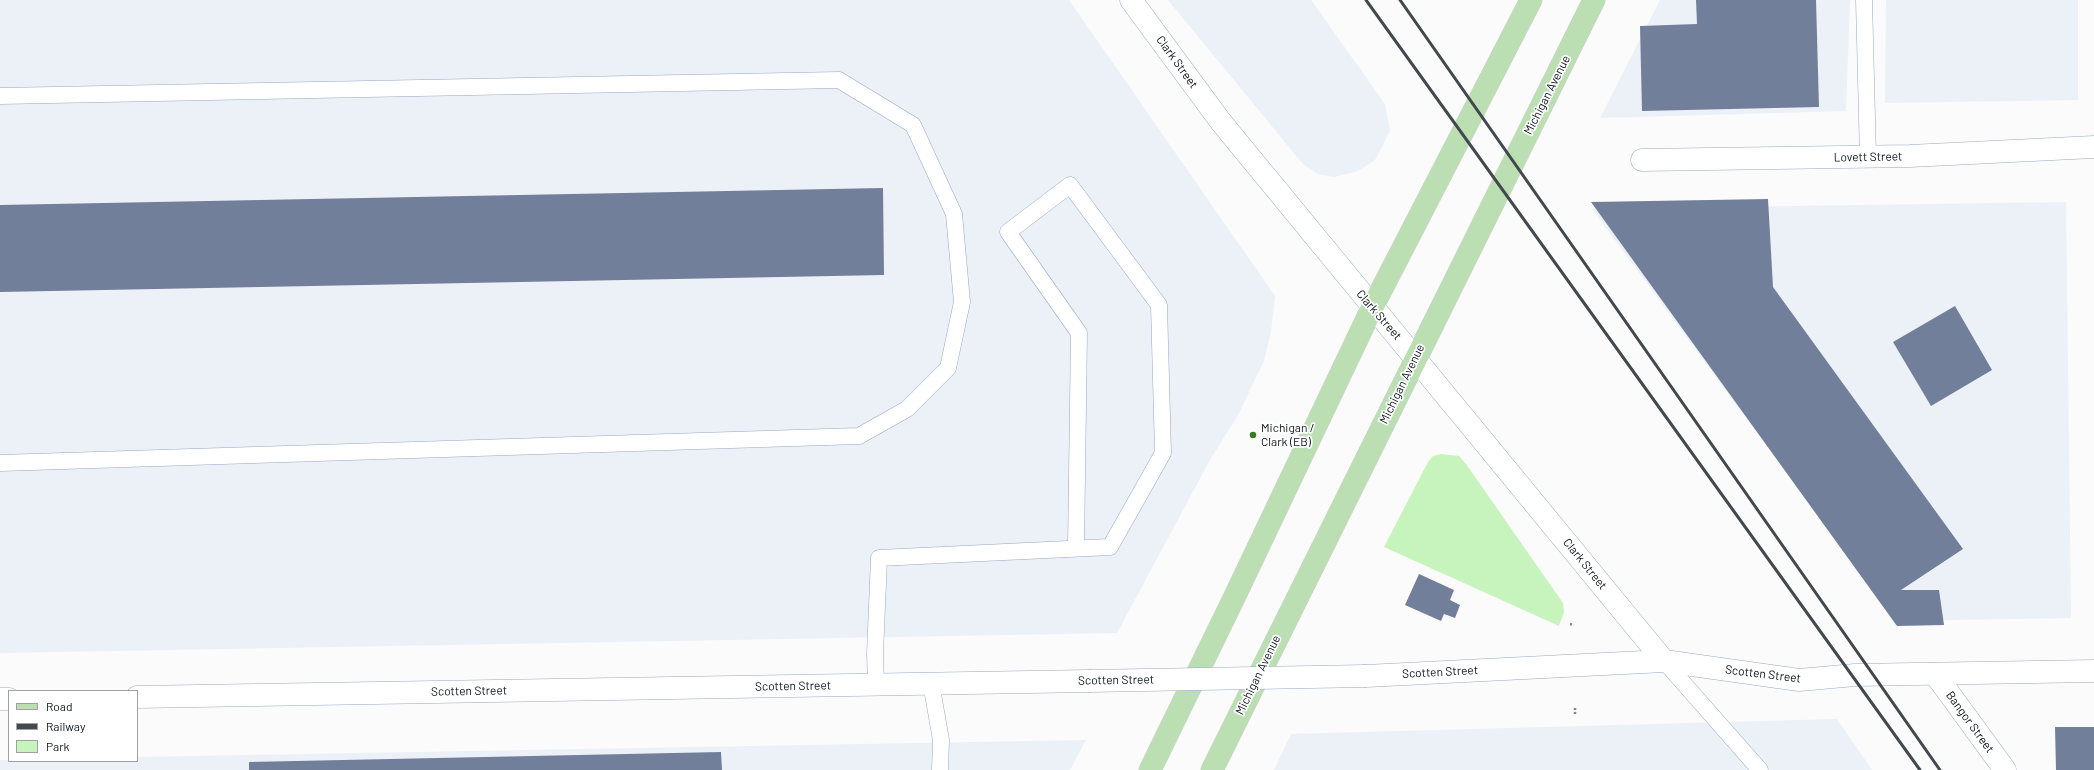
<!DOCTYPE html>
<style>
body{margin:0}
#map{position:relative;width:2094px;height:770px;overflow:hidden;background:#fafbfa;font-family:Barlow,sans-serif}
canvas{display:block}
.legend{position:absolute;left:8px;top:690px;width:130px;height:72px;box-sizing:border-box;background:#fff;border:1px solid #9fa1a5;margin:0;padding:5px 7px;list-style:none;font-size:12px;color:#0f141e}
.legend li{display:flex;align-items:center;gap:8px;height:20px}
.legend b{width:20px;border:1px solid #9fa1a5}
</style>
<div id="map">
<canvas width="2094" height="770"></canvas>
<ul class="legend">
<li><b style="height:5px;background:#bbdeb2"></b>Road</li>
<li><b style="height:5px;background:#43474e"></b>Railway</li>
<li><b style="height:11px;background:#c7f3bd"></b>Park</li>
</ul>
</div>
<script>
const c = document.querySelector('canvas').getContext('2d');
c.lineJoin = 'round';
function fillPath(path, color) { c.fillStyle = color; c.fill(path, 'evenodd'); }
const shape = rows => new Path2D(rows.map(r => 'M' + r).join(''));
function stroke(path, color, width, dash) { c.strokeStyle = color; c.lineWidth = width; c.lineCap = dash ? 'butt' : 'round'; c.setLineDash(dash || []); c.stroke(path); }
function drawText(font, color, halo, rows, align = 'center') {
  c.font = font + ' Barlow,sans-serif'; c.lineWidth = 3.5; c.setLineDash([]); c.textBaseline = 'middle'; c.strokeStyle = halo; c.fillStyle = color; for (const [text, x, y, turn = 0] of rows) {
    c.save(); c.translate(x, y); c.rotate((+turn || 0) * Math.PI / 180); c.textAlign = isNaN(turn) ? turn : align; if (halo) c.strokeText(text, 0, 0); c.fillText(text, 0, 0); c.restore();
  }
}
const built = shape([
 [0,0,1069,0,1275,296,1271,332,1264,361,1238,415,1211,458,1117,633,0,653],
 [1168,0,1311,0,1385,104,1390,131,1375,160,1358,171,1334,177,1318,174,1303,164],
 [1660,0,1850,0,1846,111,1600,118],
 [1886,0,2078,0,2078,100,1885,103],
 [2066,202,2071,618,1896,621,1592,209],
 [1837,719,1872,770,1274,770,1291,734],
 [1086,740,1070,770,0,770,0,760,137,761,137,757]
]);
const green = shape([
 [1441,454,1459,456,1466,464,1563,603,1564,612,1559,626,1384,547,1428,462,1433,456]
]);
const building = shape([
 [1696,0,1816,0,1819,107,1642,111,1640,26,1697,24],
 [883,188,884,275,0,292,0,205],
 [1768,199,1773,287,1963,549,1901,590,1939,590,1944,625,1897,626,1591,202],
 [1955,306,1992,370,1931,406,1893,342],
 [1419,574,1454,590,1450,600,1460,605,1455,618,1444,614,1441,621,1405,605],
 [2055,727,2094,727,2094,770,2056,770],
 [721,752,722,770,249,770,249,762]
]);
const path = shape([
 [1570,624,1574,625],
 [1575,708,1575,714]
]);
const lane = shape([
 [1864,0,1868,157],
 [0,96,839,80,913,125,954,214,962,302,948,368,907,409,859,436,0,463],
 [1664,661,1760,770],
 [931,683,941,740,940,770],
 [876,684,875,654,879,558,1110,547,1163,453,1159,305,1070,185,1008,232,1079,333,1076,548]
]);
const street = shape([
 [1642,160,1910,156,2094,147],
 [1935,674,2005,770]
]);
const secondary = shape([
 [1131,0,1221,122,1664,661],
 [1366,676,1664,661,1799,680,1855,675,2094,671],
 [137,697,1089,681],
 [0,699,9,699]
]);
const primary = shape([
 [1150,770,1233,600,1372,308,1531,0],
 [1212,770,1594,0]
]);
const rail = shape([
 [1366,0,1920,770],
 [1400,0,1940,770]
]);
const secondaryBridge = shape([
 [1089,681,1366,676]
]);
const markers = [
 [1253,435,4,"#367d21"]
];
const streetNames = [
 ["Clark Street",1177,62,54],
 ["Michigan Avenue",1547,95,-63],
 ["Lovett Street",1868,157,-1],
 ["Clark Street",1379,315,49],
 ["Michigan Avenue",1402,384,-64],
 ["Clark Street",1585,564,51],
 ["Scotten Street",1440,672,-3],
 ["Scotten Street",1763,674,7],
 ["Michigan Avenue",1258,675,-64],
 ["Scotten Street",1116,680,-1],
 ["Scotten Street",793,686,-1],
 ["Scotten Street",469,691,-1],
 ["Bangor Street",1970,722,54]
];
const poiNames = [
 ["Michigan /",1261,428],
 ["Clark (EB)",1261,442]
];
fillPath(built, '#ecf0f7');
fillPath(green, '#c7f3bd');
fillPath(building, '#727f9b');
stroke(lane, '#9aa7c5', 17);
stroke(street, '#9aa7c5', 23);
stroke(secondary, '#9aa7c5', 23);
stroke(primary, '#d4d5d6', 23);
stroke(path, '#83868b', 2.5, [2, 2]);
stroke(lane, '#fff', 16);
stroke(street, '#fff', 22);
stroke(secondary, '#fff', 22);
stroke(primary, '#bbdeb2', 22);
stroke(rail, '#43474e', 3);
stroke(secondaryBridge, '#9aa7c5', 23, []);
stroke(secondaryBridge, '#fff', 22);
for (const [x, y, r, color] of markers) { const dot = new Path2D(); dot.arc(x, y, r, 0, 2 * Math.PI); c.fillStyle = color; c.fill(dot); stroke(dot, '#fff', 1.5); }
drawText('12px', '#0f141e', '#fff', streetNames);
drawText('12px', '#0f141e', '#fff', poiNames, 'left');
</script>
